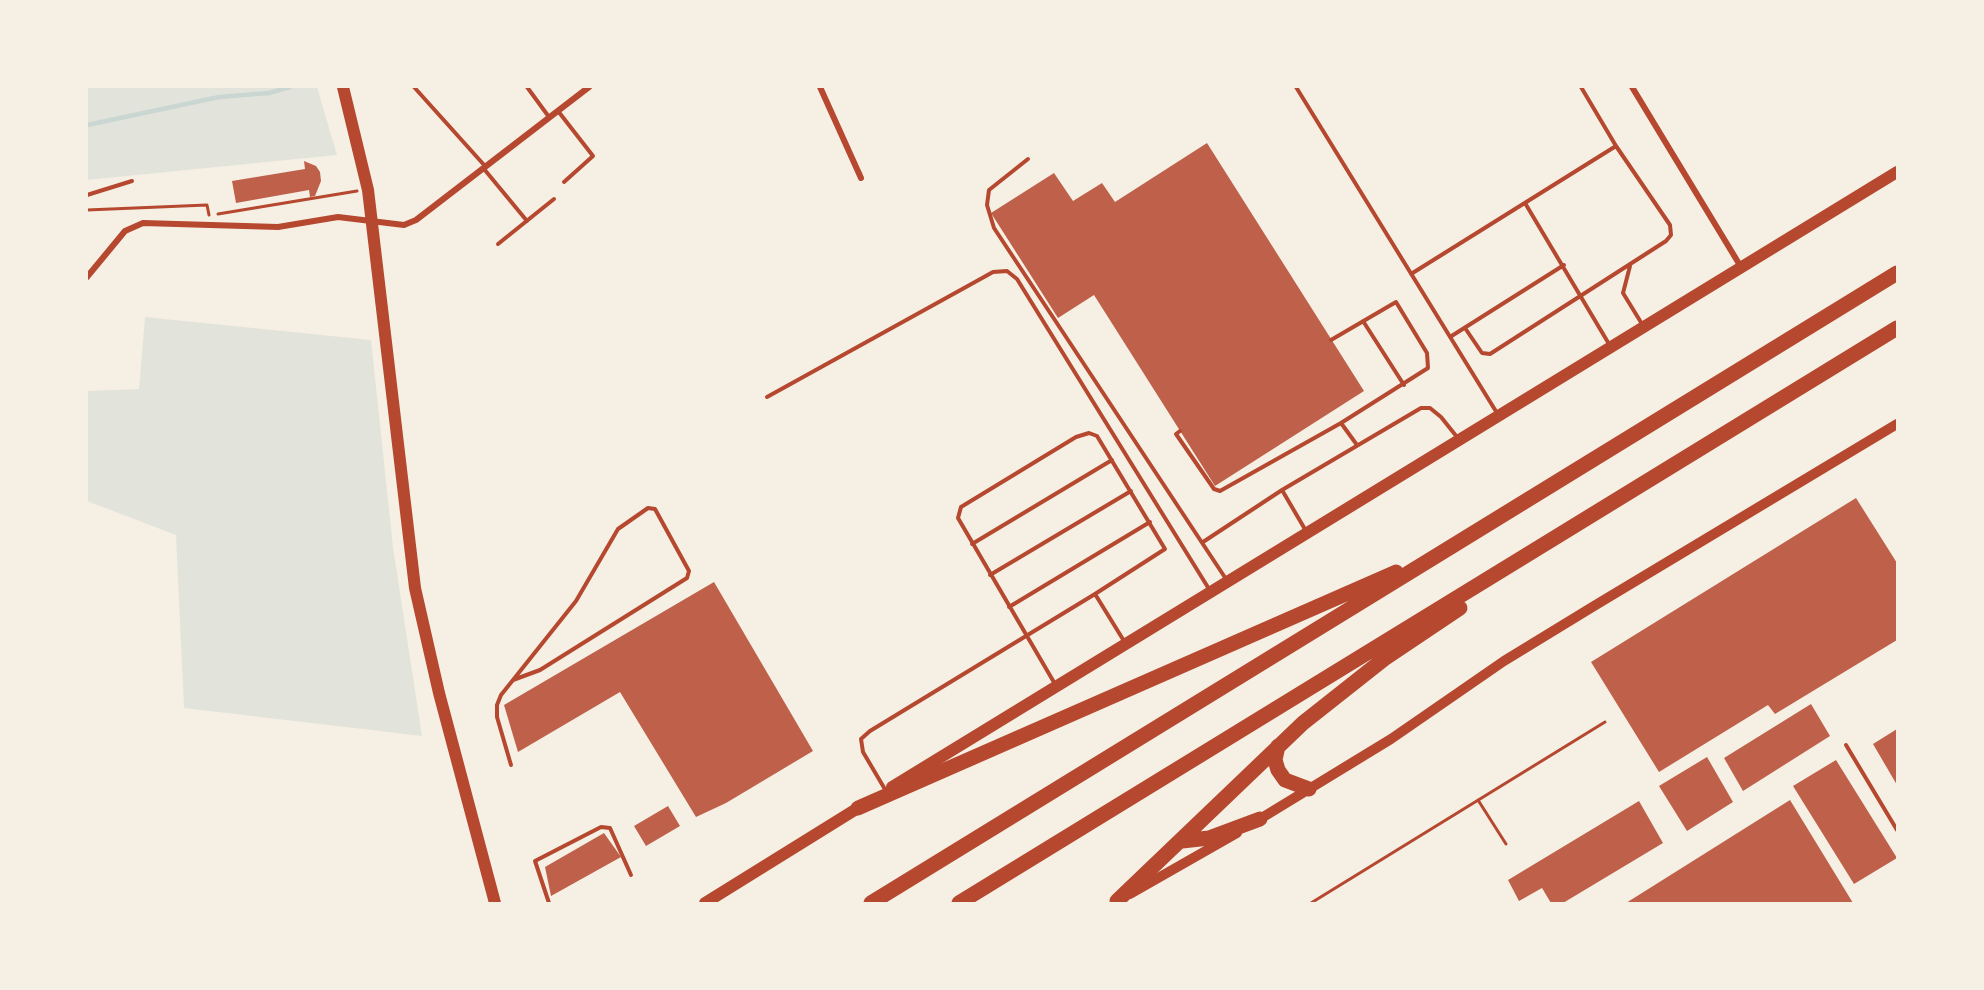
<!DOCTYPE html>
<style>
body{margin:0}
#map{position:relative;width:1984px;height:990px;overflow:hidden;background:#f6efe4;font-family:"Archivo Narrow",sans-serif}
canvas{display:block}
.frame{position:absolute;inset:0;border:88px solid #f6efe4;pointer-events:none}
</style>
<div id="map">
<canvas width="1984" height="990"></canvas>
<div class="frame"></div>
</div>
<script>
const c = document.querySelector('canvas').getContext('2d');
c.lineJoin = 'round';
function fillPath(path, color) { c.fillStyle = color; c.fill(path, 'evenodd'); }
const shape = rows => new Path2D(rows.map(r => 'M' + r).join(''));
function stroke(path, color, width, dash) { c.strokeStyle = color; c.lineWidth = width; c.lineCap = dash ? 'butt' : 'round'; c.setLineDash(dash || []); c.stroke(path); }
const green = shape([
 [87,87,317,87,337,155,87,180],
 [145,317,371,340,393,547,422,736,184,708,176,535,87,501,87,391,139,389]
]);
const stream = shape([
 [87,125,219,97,269,93,290,87]
]);
const building = shape([
 [1207,143,1364,391,1215,486,1094,295,1058,318,991,213,1054,173,1073,201,1102,183,1115,202],
 [304,161,316,166,320,172,321,181,315,196,310,197,309,190,236,203,232,181,305,169],
 [1856,498,1897,563,1897,640,1775,714,1768,705,1659,772,1591,662],
 [714,582,813,751,726,803,696,817,620,692,518,752,504,705],
 [1811,704,1830,736,1743,791,1724,758],
 [1897,729,1897,785,1873,744],
 [1707,757,1733,802,1687,831,1659,786],
 [1836,760,1897,858,1854,884,1793,786],
 [1790,800,1853,903,1626,903],
 [1639,801,1663,843,1563,903,1551,903,1542,888,1519,901,1508,880],
 [668,806,680,826,646,846,634,826],
 [604,833,621,857,551,896,545,867]
]);
const path = shape([
 [87,210,207,205,209,215],
 [218,214,357,191],
 [1478,800,1506,844],
 [1311,903,1605,722]
]);
const service = shape([
 [414,87,485,166],
 [527,87,549,117],
 [1296,87,1497,413],
 [558,111,593,156,564,182],
 [1028,159,989,190,987,205,994,228,1226,579],
 [484,169,527,221],
 [87,195,132,181],
 [1525,203,1609,344],
 [498,244,554,199],
 [1630,266,1623,293,1642,324],
 [1411,274,1616,146],
 [1363,321,1404,385],
 [1465,328,1482,353,1490,354,1666,241,1671,235,1670,225,1616,146,1581,87],
 [1450,337,1564,265],
 [767,397,975,282,993,272,1007,271,1017,279,1209,589],
 [1341,423,1357,445],
 [1180,431,1176,434,1214,489,1220,491,1341,423,1428,368,1427,353,1396,302,1331,340],
 [1282,490,1306,531],
 [648,508,655,509,689,571,687,578,540,670,513,680,576,601,618,529,648,508],
 [1203,542,1282,490,1421,408,1430,408,1441,417,1457,437],
 [972,544,1112,460],
 [990,575,1131,491],
 [1009,607,1150,522],
 [1055,684,958,518,961,507,1076,437,1089,433,1097,436,1165,549,1095,594],
 [1846,745,1897,830],
 [511,765,497,717,497,705,501,695,513,680],
 [886,791,863,752,861,739,870,731,1095,594,1124,641],
 [549,903,535,861,601,827,610,828,631,875]
]);
const minor = shape([
 [820,87,861,178],
 [1632,87,1741,267],
 [87,277,125,231,143,223,278,227,338,217,404,225,416,220,589,87]
]);
const tertiary = shape([
 [1255,822,1391,739,1504,661,1594,606,1897,424],
 [1130,894,1237,833]
]);
const secondary = shape([
 [892,787,1897,172]
]);
const primary = shape([
 [343,87,368,190,415,588,439,693,495,903],
 [705,903,858,808]
]);
const motorway = shape([
 [1278,746,1275,760,1278,770,1285,780,1309,789],
 [858,808,1396,572],
 [1182,841,1209,838,1260,819],
 [1117,901,1303,723,1384,659,1460,608],
 [871,903,1897,273],
 [959,903,1897,328]
]);
fillPath(green, '#e2e4dc');
stroke(stream, '#c9d6d2', 4.5);
fillPath(building, '#bf614a');
stroke(path, '#b5482f', 3);
stroke(service, '#b5482f', 4);
stroke(minor, '#b5482f', 6);
stroke(tertiary, '#b5482f', 10);
stroke(secondary, '#b5482f', 12);
stroke(primary, '#b5482f', 12);
stroke(motorway, '#b5482f', 15);
</script>
